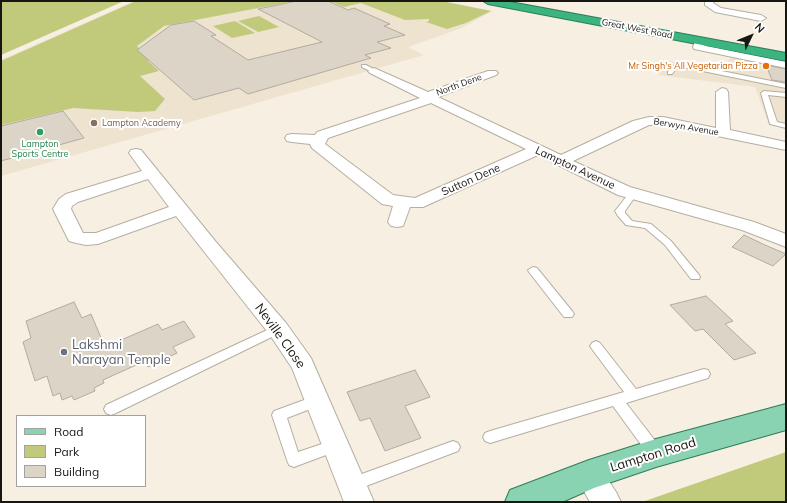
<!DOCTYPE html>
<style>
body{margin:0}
#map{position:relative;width:787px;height:503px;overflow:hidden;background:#f7efe2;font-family:Mulish,sans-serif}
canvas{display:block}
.frame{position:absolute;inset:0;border:2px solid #181611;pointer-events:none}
.legend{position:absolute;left:16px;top:415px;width:130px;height:72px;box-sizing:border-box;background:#fff;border:1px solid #a3a2a0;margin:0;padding:5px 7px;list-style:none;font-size:12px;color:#181611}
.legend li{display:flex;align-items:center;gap:8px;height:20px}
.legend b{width:20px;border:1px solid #a3a2a0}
.north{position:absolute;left:731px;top:16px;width:40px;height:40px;-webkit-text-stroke:3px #fff;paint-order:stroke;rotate:47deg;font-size:11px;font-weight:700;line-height:16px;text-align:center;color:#181611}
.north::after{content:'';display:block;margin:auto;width:14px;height:18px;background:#181611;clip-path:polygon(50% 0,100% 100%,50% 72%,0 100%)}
</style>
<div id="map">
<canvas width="787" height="503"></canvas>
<div class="frame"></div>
<ul class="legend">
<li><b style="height:5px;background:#89d2b2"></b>Road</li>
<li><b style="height:11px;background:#c1ca7a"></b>Park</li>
<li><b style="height:11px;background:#dbd4c7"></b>Building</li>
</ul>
<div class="north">N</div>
</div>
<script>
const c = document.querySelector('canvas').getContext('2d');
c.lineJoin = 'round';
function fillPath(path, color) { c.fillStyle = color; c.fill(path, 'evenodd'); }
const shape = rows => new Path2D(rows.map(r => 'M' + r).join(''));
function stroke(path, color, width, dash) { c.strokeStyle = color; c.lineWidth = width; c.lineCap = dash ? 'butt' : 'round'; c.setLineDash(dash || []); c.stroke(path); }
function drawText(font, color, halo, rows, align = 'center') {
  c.font = font + ' Mulish,sans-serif'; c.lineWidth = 4; c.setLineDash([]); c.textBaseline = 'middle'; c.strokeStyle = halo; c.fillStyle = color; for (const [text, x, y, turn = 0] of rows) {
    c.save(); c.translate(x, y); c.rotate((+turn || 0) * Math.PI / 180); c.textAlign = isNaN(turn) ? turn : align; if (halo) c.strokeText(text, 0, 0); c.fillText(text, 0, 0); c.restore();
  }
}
const built = shape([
 [134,1,444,1,493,11,462,28,408,47,424,55,1,176,1,60],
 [732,57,786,67,786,127,769,125,755,87,658,75,670,61,719,71]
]);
const green = shape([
 [1,1,124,1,1,55],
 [136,1,295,1,164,26,137,46,151,60,148,61,159,71,140,76,165,99,155,111,138,112,73,108,1,125,1,61],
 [330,1,441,1,491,11,466,23,447,29,426,22,429,21,429,19,405,20,361,3,344,7],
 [259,16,279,27,258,32,238,21],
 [235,21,255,33,232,38,213,26],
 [786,452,786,502,642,502]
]);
const building = shape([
 [297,1,328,1,348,10,354,8,390,24,384,26,405,35,377,42,391,48,365,55,371,58,248,94,239,88,194,100,137,50,171,25,194,21,216,35,211,36,248,60,322,42,258,9,297,1],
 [766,65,786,69,786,82,772,80,766,65],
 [63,111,84,138,1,161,1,126,63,111],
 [744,235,765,245,786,254,773,266,732,247,744,235],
 [706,296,733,321,725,324,756,353,734,360,703,329,695,331,670,305,706,296],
 [74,302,82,318,91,314,105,347,158,324,162,330,184,321,195,337,173,347,177,353,148,367,145,361,103,380,104,383,94,388,95,391,74,400,72,396,62,400,60,393,53,396,47,376,35,381,23,342,31,338,26,321,74,302],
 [415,370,430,397,405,406,421,438,385,451,370,418,360,421,347,392,415,370]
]);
const lane = shape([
 [677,62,786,84,786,88,678,66,672,74,668,74,668,72,677,62],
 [362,65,366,65,377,71,372,72,362,67,362,65],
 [764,91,786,93,786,97,768,95,777,122,786,124,786,128,770,124,761,93,764,91],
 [633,191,637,194,625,211,625,213,632,221,651,224,671,241,699,275,700,277,699,279,691,279,665,245,645,228,626,225,618,216,615,211,630,192,633,191],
 [533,267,537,268,572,311,574,314,572,317,564,317,529,272,528,270,533,267],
 [278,325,282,326,284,329,282,332,116,413,111,415,106,413,104,409,106,405,278,325],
 [596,341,600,343,636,389,704,369,708,370,710,374,708,378,626,403,660,447,662,452,660,457,655,458,650,457,613,406,490,443,485,441,483,437,485,433,490,431,624,392,592,349,590,346,592,343,596,341],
 [318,395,323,396,325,400,323,404,287,418,298,452,337,439,342,441,344,445,342,449,294,467,289,465,287,460,272,415,274,411,318,395],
 [453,441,458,443,460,447,458,451,353,491,348,489,346,484,348,479,453,441]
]);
const street = shape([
 [705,1,714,1,713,3,721,8,761,15,766,18,761,21,715,12,705,5,705,1],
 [700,38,704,39,705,41,704,45,706,46,786,62,786,68,694,49,693,47,695,41,700,38],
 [374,68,428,92,488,71,496,71,498,73,496,75,438,97,561,155,633,121,649,117,663,117,716,128,716,92,722,88,726,89,728,92,730,130,786,142,786,150,663,125,649,125,573,161,630,187,754,222,786,234,786,247,742,230,618,195,538,155,423,207,410,207,403,226,397,227,391,226,388,222,393,206,382,204,312,148,310,144,292,142,287,141,285,138,287,135,292,134,315,135,317,132,420,98,370,73,368,71,374,68],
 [431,103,526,149,415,198,393,195,325,144,328,138,431,103],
 [136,149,141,150,216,242,286,323,311,358,374,502,344,502,292,368,270,335,176,216,98,244,86,245,76,243,69,241,53,209,59,199,66,194,142,171,129,153,131,150,136,149],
 [148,179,169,207,96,233,83,233,71,209,72,206,78,202,148,179],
 [589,462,599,466,616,492,621,502,590,502,575,475,579,466,589,462]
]);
const primary = shape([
 [786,404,786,430,656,467,594,488,562,502,505,502,510,490,589,460,656,439,786,404]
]);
const highway = shape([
 [483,1,505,1,786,53,786,61,488,4,483,1]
]);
const markers = [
 [766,66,4,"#e8710a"],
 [94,123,4,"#8d6e63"],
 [40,132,4,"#2e9e5b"],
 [64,352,4,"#6b7280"]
];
const farStreetnames = [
 ["Great West Road",637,29,11],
 ["North Dene",459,85,-20],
 ["Berwyn Avenue",686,127,10]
];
const farFoodnames = [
 ["Mr Singh's All Vegetarian Pizza",758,66]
];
const farEducationnames = [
 ["Lampton Academy",102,123]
];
const farLeisurenames = [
 ["Lampton",40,144],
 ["Sports Centre",40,154]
];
const streetNames = [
 ["Lampton Avenue",575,168,25],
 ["Sutton Dene",471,180,-24]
];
const nearStreetnames = [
 ["Neville Close",280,336,54],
 ["Lampton Road",653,455,-17]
];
const nearWorshipnames = [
 ["Lakshmi",72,345],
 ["Narayan Temple",72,360]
];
fillPath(built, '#eee3cf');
fillPath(green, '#c1ca7a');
fillPath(building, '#dbd4c7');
stroke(building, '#b2ab9f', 1);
stroke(lane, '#b5aea2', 2);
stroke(street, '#b5aea2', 2);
stroke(primary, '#2f7d58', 2);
stroke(highway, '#2f7d58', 2);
fillPath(lane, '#fff');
fillPath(street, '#fff');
fillPath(primary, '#89d2b2');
fillPath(highway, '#3bb47f');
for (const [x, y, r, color] of markers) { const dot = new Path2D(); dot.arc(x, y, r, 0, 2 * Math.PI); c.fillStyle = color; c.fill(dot); stroke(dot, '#fff', 1.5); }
drawText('9px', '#181611', '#fff', farStreetnames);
drawText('9px', '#c56008', '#fff', farFoodnames, 'right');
drawText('9px', '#785e54', '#fff', farEducationnames, 'left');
drawText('9px', '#27864d', '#fff', farLeisurenames);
drawText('11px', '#181611', '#fff', streetNames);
drawText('13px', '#181611', '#fff', nearStreetnames);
drawText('13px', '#5b616d', '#fff', nearWorshipnames, 'left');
</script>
